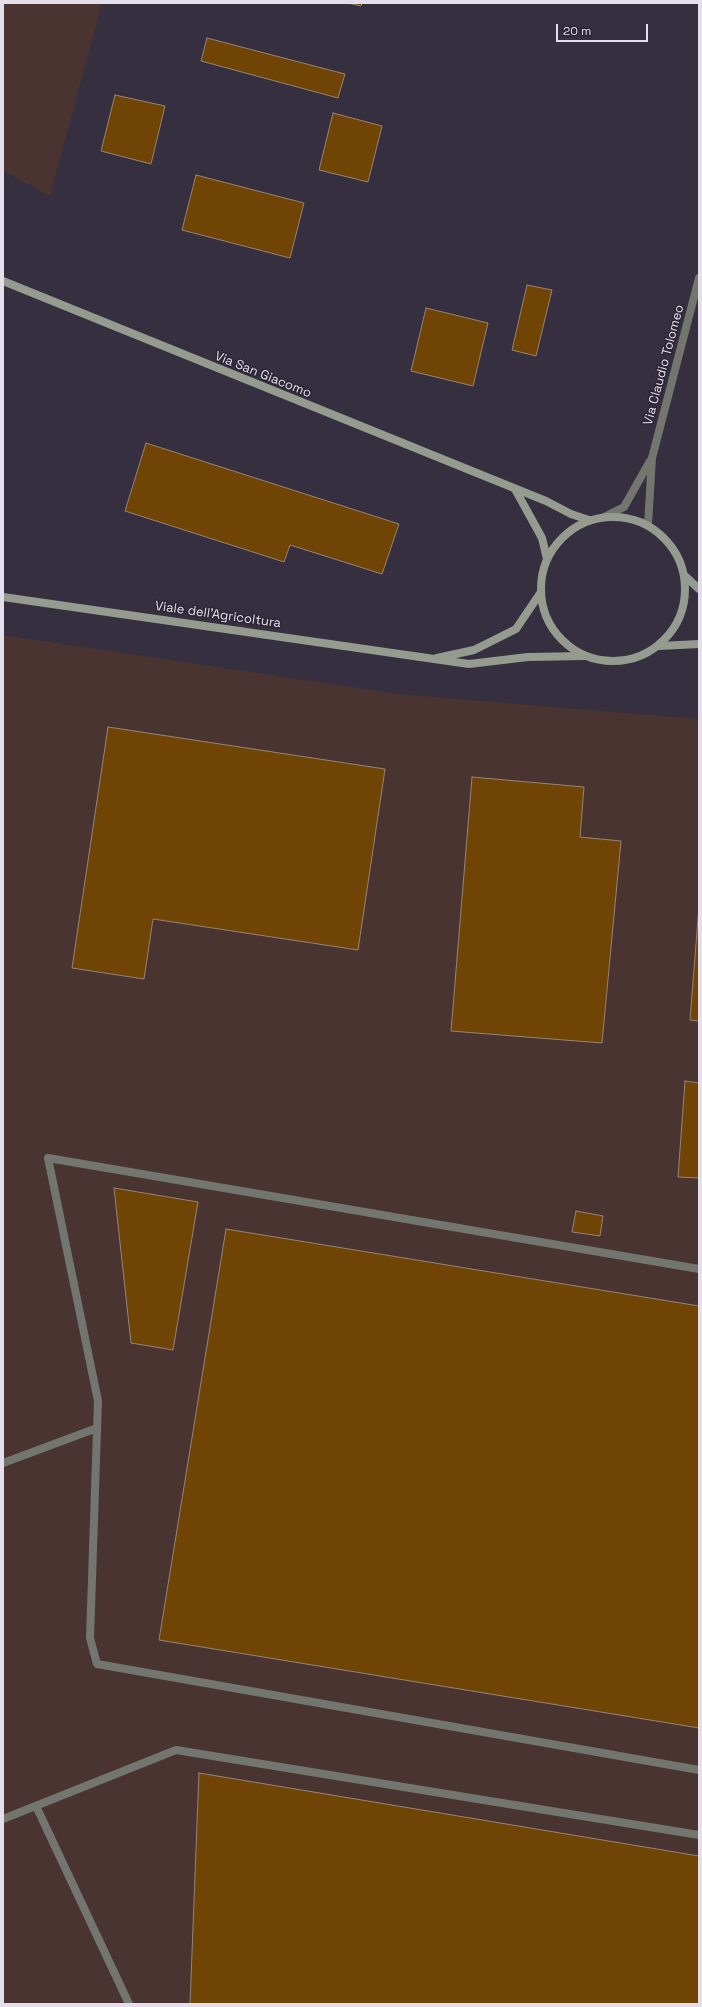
<!DOCTYPE html>
<style>
body{margin:0}
#map{position:relative;width:702px;height:2007px;overflow:hidden;background:#362f3f;font-family:"Space Grotesk",sans-serif}
canvas{display:block}
.frame{position:absolute;inset:0;border:4px solid #e4dfea;pointer-events:none}
.scale{position:absolute;left:556px;top:24px;width:92px;height:18px;box-sizing:border-box;border:2px solid #e4dfea;border-top:0;padding-left:5px;font-size:12px;line-height:14px;white-space:nowrap;color:#e4dfea;-webkit-text-stroke:3px #2c2535;paint-order:stroke}
</style>
<div id="map">
<canvas width="702" height="2007"></canvas>
<div class="frame"></div>
<div class="scale">20 m</div>
</div>
<script>
const c = document.querySelector('canvas').getContext('2d');
c.lineJoin = 'round';
function fillPath(path, color) { c.fillStyle = color; c.fill(path, 'evenodd'); }
const shape = rows => new Path2D(rows.map(r => 'M' + r).join(''));
function stroke(path, color, width, dash) { c.strokeStyle = color; c.lineWidth = width; c.lineCap = dash ? 'butt' : 'round'; c.setLineDash(dash || []); c.stroke(path); }
function drawText(font, color, halo, rows, align = 'center') {
  c.font = font + ' "Space Grotesk",sans-serif'; c.lineWidth = 3; c.setLineDash([]); c.textBaseline = 'middle'; c.strokeStyle = halo; c.fillStyle = color; for (const [text, x, y, turn = 0] of rows) {
    c.save(); c.translate(x, y); c.rotate((+turn || 0) * Math.PI / 180); c.textAlign = isNaN(turn) ? turn : align; if (halo) c.strokeText(text, 0, 0); c.fillText(text, 0, 0); c.restore();
  }
}
const industrial = shape([
 [3,3,102,3,50,196,3,171],
 [3,635,398,694,699,719,699,2004,3,2004]
]);
const building = shape([
 [348,3,362,3,361,6,348,3],
 [207,38,345,74,338,98,201,61,207,38],
 [115,95,165,106,151,164,101,151,115,95],
 [333,113,382,126,368,182,319,170,333,113],
 [196,175,304,203,290,258,182,230,196,175],
 [527,285,552,290,536,356,512,350,527,285],
 [426,308,488,323,473,386,411,371,426,308],
 [146,443,399,524,382,574,290,545,284,562,125,511,146,443],
 [108,727,385,769,358,950,153,919,144,979,72,968,108,727],
 [472,777,584,787,580,837,621,841,602,1043,451,1031,472,777],
 [699,906,699,1021,690,1020,699,906],
 [685,1081,699,1083,699,1178,678,1177,685,1081],
 [114,1188,198,1202,173,1350,131,1343,114,1188],
 [576,1211,603,1216,600,1236,572,1232,576,1211],
 [226,1229,699,1306,699,1728,159,1640,226,1229],
 [199,1773,699,1856,699,2004,190,2004,199,1773]
]);
const lane = shape([
 [699,1269,48,1158,98,1401,90,1638,97,1664,699,1770],
 [3,1463,97,1428],
 [36,1806,129,2004],
 [3,1819,176,1750,699,1835]
]);
const street = shape([
 [604,517,624,507,650,461],
 [648,525,652,458,699,278]
]);
const secondary = shape([
 [3,281,546,501,571,514,589,520],
 [515,489,542,538,547,559],
 '541 589a72 72 0 1 1 144 0a72 72 0 1 1-144 0Z',
 [685,576,699,589],
 [3,597,469,664,528,657,585,656],
 [659,646,699,644],
 [437,658,474,650,516,629,541,592]
]);
const streetNames = [
 ["Via Claudio Tolomeo",664,365,-75],
 ["Via San Giacomo",263,375,22],
 ["Viale dell'Agricoltura",218,615,8]
];
fillPath(industrial, '#493431');
fillPath(building, '#704405');
stroke(building, '#958575', 1);
stroke(lane, '#72766e', 8);
stroke(street, '#72766e', 8);
stroke(secondary, '#959c8f', 8);
drawText('13px', '#e4dfea', '#2c2535', streetNames);
</script>
